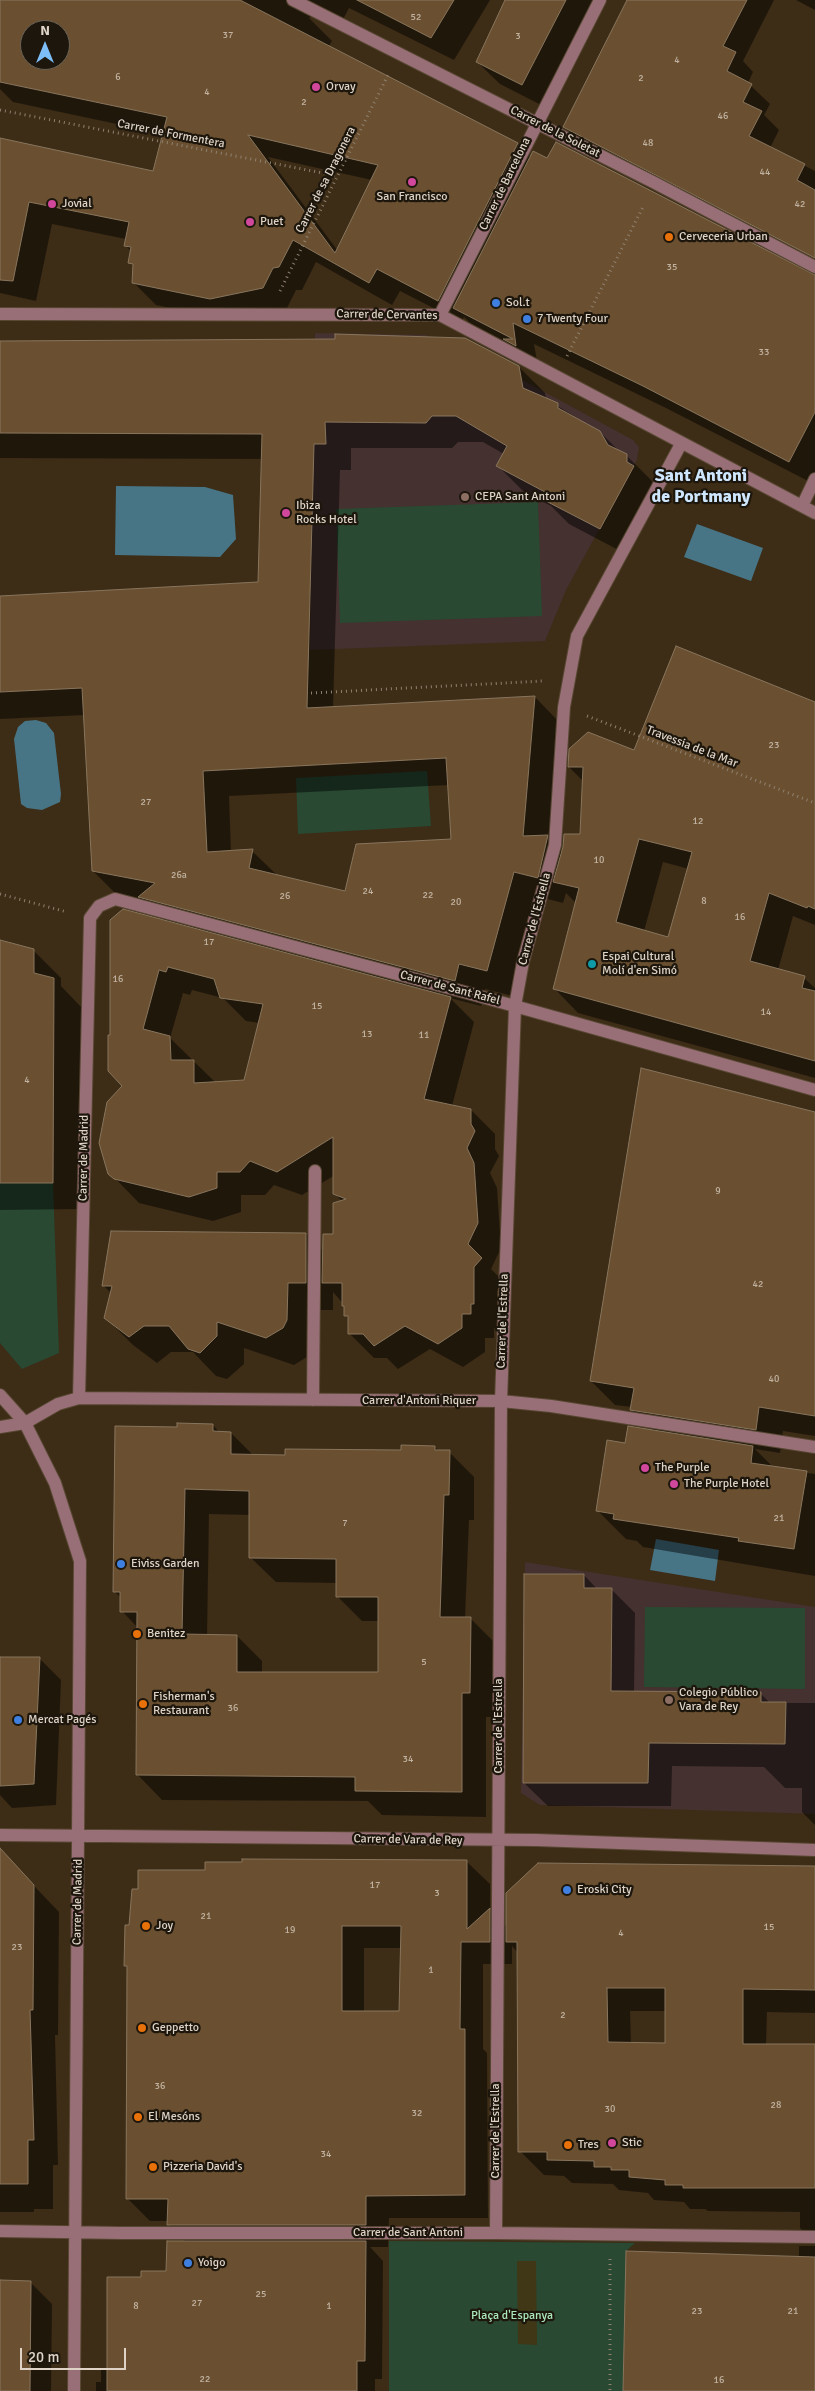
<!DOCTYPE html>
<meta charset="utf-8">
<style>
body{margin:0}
#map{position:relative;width:815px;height:2391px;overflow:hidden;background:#3d2c16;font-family:Signika,sans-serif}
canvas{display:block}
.north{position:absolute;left:20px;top:20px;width:50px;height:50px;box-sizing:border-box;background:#1d160c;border:1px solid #6a6256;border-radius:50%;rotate:0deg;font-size:14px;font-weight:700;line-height:20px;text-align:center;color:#ded3c6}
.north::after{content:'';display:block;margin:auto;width:18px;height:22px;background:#7dbef9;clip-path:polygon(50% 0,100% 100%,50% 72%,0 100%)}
.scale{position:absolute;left:20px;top:2348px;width:106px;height:22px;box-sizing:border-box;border:2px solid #ded3c6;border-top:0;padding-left:6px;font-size:15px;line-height:18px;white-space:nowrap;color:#ded3c6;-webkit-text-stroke:4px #1d160c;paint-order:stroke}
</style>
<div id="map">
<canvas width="815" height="2391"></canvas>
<div class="north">N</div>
<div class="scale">20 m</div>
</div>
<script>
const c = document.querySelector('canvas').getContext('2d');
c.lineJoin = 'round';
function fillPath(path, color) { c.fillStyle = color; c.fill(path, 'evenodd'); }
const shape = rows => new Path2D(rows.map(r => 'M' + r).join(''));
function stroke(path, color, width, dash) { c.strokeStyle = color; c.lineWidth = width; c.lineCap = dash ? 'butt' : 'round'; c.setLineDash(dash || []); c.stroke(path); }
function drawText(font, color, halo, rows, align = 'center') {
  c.font = font + ' Signika,sans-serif'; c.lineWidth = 4.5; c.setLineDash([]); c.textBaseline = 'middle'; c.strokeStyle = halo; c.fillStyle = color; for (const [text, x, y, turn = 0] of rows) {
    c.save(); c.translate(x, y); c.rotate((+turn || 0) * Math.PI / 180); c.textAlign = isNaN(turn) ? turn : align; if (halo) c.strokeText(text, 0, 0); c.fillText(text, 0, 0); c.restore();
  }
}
const education = shape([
 [315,333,426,335,433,340,458,345,633,440,639,447,637,460,566,590,545,641,310,650],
 [525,1562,815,1607,815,1814,540,1805,521,1793]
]);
const green = shape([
 [538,502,542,616,340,623,336,509],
 [427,771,431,826,298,834,296,778],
 [0,1183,53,1183,59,1353,22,1369,0,1343],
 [645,1607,805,1608,805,1689,644,1687],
 [389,2241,635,2243,626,2251,623,2391,389,2391]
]);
const sand = shape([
 [517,2261,536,2261,537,2345,518,2344]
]);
const water = shape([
 [116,486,205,487,233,495,236,539,220,557,115,555],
 [697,524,763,548,751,581,684,557],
 [36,720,46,723,54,733,61,794,60,802,42,810,27,808,21,804,14,739,18,727,25,721],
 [656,1539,719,1550,715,1581,650,1570]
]);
const shadow = shape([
 [1,0,490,0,454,60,349,8,340,25,315,14,309,18,332,41,328,47,517,144,531,157,815,298,815,478,812,483,666,408,534,344,538,367,477,330,464,317,461,322,400,291,392,305,316,262,302,290,296,290,286,310,233,321,156,305,133,282,134,267,130,262,132,252,125,245,126,239,52,224,36,301,0,293,0,139,154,173,164,134,13,102,0,89],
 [30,30,60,30,60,60,30,60],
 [268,157,372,180,338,251],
 [506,0,601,0,545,107,500,84,477,62],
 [628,0,774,0,743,61,753,72,748,83,770,104,764,115,779,130,770,148,815,171,815,244,721,201,715,213,583,145,564,127],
 [796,0,815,0,815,10],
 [0,342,519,367,545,393,546,399,600,432,620,452,626,455,652,481,652,486,626,554,569,524,551,506,524,492,498,466,504,454,483,442,458,442,452,448,351,448,351,470,340,470,333,708,535,697,560,723,551,840,563,852,581,835,583,781,569,767,815,703,815,925,793,916,778,970,804,978,815,988,815,1078,578,1013,554,988,576,903,566,893,563,903,540,897,513,996,485,989,481,1006,450,998,474,1022,452,1106,471,1110,495,1134,495,1149,499,1156,490,1173,497,1188,501,1248,491,1269,505,1283,497,1291,497,1328,494,1328,494,1338,485,1338,485,1352,463,1367,430,1349,398,1369,387,1358,374,1358,350,1334,350,1320,346,1316,346,1307,333,1292,333,1310,315,1310,310,1355,294,1365,244,1348,244,1364,227,1379,216,1376,193,1352,171,1352,157,1363,133,1345,106,1318,111,1293,103,1285,306,1234,324,1252,335,1235,342,1201,335,1194,335,1175,302,1195,274,1185,265,1195,241,1195,241,1212,213,1221,139,1203,110,1173,124,1087,112,1036,165,922,145,902,119,897,93,871,85,715,0,719,0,597,259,584,262,459,0,458],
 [449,785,452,840,345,892,278,876,252,851,231,852,229,796],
 [663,862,689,869,669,938,644,931],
 [192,990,223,998,246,1021,260,1023,245,1082,216,1083,170,1038,183,993,190,995],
 [0,942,33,950,61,978,61,986,81,1007,80,1209,0,1210],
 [815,1114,815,1436,783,1431,780,1453,755,1449,774,1468,815,1474,815,1576,643,1547,637,1541,626,1539,597,1510,626,1444,653,1431,632,1410,632,1407,615,1405,591,1381],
 [213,1425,220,1433,231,1433,254,1456,402,1451,435,1447,440,1452,449,1452,474,1477,474,1520,469,1520,465,1618,470,1618,495,1643,495,1717,486,1717,486,1817,382,1815,368,1801,162,1800,137,1774,138,1628,122,1611,122,1599,114,1591,178,1429],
 [209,1514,251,1515,250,1557,276,1582,337,1583,337,1596,362,1621,380,1621,380,1674,262,1674,262,1661,237,1636,207,1636],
 [584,1575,597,1589,611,1589,635,1613,634,1692,760,1693,770,1703,815,1703,815,1825,802,1812,802,1788,785,1788,764,1767,672,1766,671,1806,548,1806,524,1783],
 [0,1658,39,1658,61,1680,56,1805,12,1808,0,1795],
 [467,1862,490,1884,490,1910,507,1927,815,1867,815,2013,767,2012,766,2045,815,2045,815,2244,800,2228,800,2212,708,2211,705,2209,690,2209,684,2202,654,2200,648,2193,619,2190,613,2184,572,2183,564,2176,544,2175,520,2151,518,1953,512,1946,512,1964,483,1964,483,2049,487,2053,488,2218,389,2218,388,2247,370,2247,383,2261,382,2379,375,2379,375,2391,96,2391,96,2382,101,2382,101,2368,108,2368,142,2278,167,2273,186,2242,168,2224,168,2221,150,2221,127,2198,129,1969,125,1966,130,1926,139,1890,206,1871],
 [364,1948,402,1948,401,2012,364,2012],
 [630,2011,666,2011,666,2045,631,2044],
 [0,1866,15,1866,59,1912,58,2035,55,2035,58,2165,53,2165,53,2209,34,2209,34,2212,0,2212],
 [799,2246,815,2246,815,2391,625,2391,799,2258],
 [0,2281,30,2282,52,2304,51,2391,0,2391]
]);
const building = shape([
 [0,0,240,0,518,143,438,301,377,269,369,283,293,240,279,267,273,268,263,288,210,299,132,283,133,264,128,263,131,247,124,246,129,222,29,202,13,281,0,280,0,138,153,171,167,117,0,82,0,0],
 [30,30,60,30,60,60,30,60,30,30],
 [248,135,378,165,335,253,248,135],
 [357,0,454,0,431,38,357,0],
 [505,0,566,0,522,85,476,62,505,0],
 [627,0,747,0,723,46,736,52,727,71,752,84,743,102,762,111,749,136,805,164,797,180,815,190,815,258,563,127,627,0],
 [556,142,815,275,815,412,789,462,643,386,513,323,516,346,503,339,513,339,453,308,533,151,547,158,556,142],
 [335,334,465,338,519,366,523,388,558,403,558,408,600,431,608,445,627,454,627,462,634,466,600,529,542,499,545,492,496,466,507,446,456,416,432,416,426,423,325,422,326,444,314,444,307,708,535,696,523,836,548,835,538,878,514,872,487,971,459,964,455,981,138,897,155,883,92,871,82,688,0,692,0,596,258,582,262,434,0,433,0,341,335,339,335,334],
 [446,758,451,839,356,844,345,891,249,868,253,849,207,852,203,771,446,758],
 [676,646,815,702,815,909,808,906,807,908,769,893,750,961,805,976,802,988,815,991,815,1061,553,989,579,888,553,882,563,847,564,834,580,834,583,767,568,767,569,749,588,732,634,750,676,646],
 [639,839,692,852,668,937,616,922,639,839],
 [123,909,451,997,424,1099,471,1109,471,1124,475,1131,467,1148,474,1163,478,1223,468,1244,482,1258,474,1267,474,1304,471,1304,471,1314,462,1314,462,1328,438,1344,405,1326,374,1346,363,1334,348,1334,348,1316,344,1316,344,1306,342,1306,342,1283,322,1283,323,1234,333,1234,333,1203,346,1199,333,1194,333,1137,277,1172,250,1161,240,1172,217,1172,217,1188,189,1197,114,1179,108,1174,99,1143,107,1102,122,1086,108,1071,108,1035,110,1035,110,920,123,909],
 [168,967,214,979,220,998,263,1004,244,1080,194,1083,194,1060,171,1060,170,1036,143,1029,159,970,166,972,168,967],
 [0,940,34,949,34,973,54,978,53,1183,0,1183,0,940],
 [641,1068,815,1112,815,1416,759,1407,756,1430,630,1410,634,1388,590,1381,641,1068],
 [111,1231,306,1233,306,1283,288,1283,287,1320,283,1328,266,1338,217,1322,217,1336,200,1353,188,1349,169,1326,144,1326,129,1337,104,1318,112,1286,102,1286,111,1231],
 [177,1423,213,1424,213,1431,231,1432,231,1454,285,1455,285,1449,401,1450,401,1445,435,1446,435,1450,450,1450,449,1495,444,1495,440,1617,471,1617,470,1693,462,1693,462,1792,355,1791,355,1777,136,1775,137,1612,120,1612,120,1592,113,1592,115,1426,177,1427,177,1423],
 [185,1489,249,1491,249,1558,336,1559,336,1597,378,1597,378,1672,237,1672,237,1635,182,1634,185,1489],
 [628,1426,753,1446,751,1463,807,1471,794,1549,738,1541,739,1538,613,1519,614,1514,596,1511,607,1440,625,1443,628,1426],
 [524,1574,584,1574,584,1588,612,1588,611,1691,761,1692,761,1702,786,1702,785,1744,649,1743,648,1783,523,1783,524,1574],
 [0,1657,40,1657,34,1784,0,1786,0,1657],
 [0,1848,34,1885,33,2010,30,2010,34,2140,28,2140,28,2184,0,2184,0,1848],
 [242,1859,467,1860,467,1929,490,1908,490,1942,461,1942,460,2029,465,2029,465,2195,366,2196,366,2225,167,2225,168,2199,126,2199,127,1966,124,1966,125,1925,129,1925,132,1889,138,1889,138,1870,205,1870,205,1862,242,1862,242,1859],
 [342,1926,401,1926,399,2011,342,2011,342,1926],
 [538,1863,815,1866,815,1990,743,1989,743,2044,815,2044,815,2188,683,2188,683,2185,665,2185,665,2180,629,2177,629,2170,611,2170,611,2167,594,2167,594,2161,547,2160,547,2152,518,2152,517,1942,506,1942,506,1893,538,1863],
 [607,1988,665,1988,665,2043,608,2042,607,1988],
 [167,2241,366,2241,365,2361,357,2361,357,2391,107,2391,107,2277,141,2277,141,2271,166,2271,167,2241],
 [626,2251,815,2257,815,2391,623,2391,626,2251],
 [0,2280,31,2281,30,2391,0,2391,0,2280]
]);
const path = shape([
 [0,110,338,176],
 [280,291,388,75],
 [567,356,644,205],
 [311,693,543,681],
 [587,716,815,803],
 [0,894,67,912],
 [610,2259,610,2391]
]);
const minor = shape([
 [293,0,655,183,815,267],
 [0,314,440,315,815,513],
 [440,315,600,0],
 [802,506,815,479],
 [0,1395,25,1423,55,1483,80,1561,74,2391],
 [79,1398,90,918,99,906,115,899,468,993,815,1090],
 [313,1400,315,1171],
 [0,1427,25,1423,58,1404,79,1398,501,1401,551,1406,815,1447],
 [0,1835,536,1840,815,1850],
 [0,2231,120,2233,496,2233,815,2237],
 [496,2233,501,1401,515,1006,523,962,555,845,564,707,577,636,681,444]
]);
const markers = [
 [316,87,5,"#d1479c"],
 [412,182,5,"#d1479c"],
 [52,204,5,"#d1479c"],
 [250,222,5,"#d1479c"],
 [669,237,5,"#e8710a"],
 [496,303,5,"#3f7fe0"],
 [527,319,5,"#3f7fe0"],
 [465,497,5,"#8d6e63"],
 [286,513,5,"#d1479c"],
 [592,964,5,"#0f9aa8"],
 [645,1468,5,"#d1479c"],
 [674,1484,5,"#d1479c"],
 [121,1564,5,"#3f7fe0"],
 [137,1634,5,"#e8710a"],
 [669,1700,5,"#8d6e63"],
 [143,1704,5,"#e8710a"],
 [18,1720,5,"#3f7fe0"],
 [567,1890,5,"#3f7fe0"],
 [146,1926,5,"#e8710a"],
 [142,2028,5,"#e8710a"],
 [138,2117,5,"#e8710a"],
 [612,2143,5,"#d1479c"],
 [568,2145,5,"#e8710a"],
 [153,2167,5,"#e8710a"],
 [188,2263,5,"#3f7fe0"]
];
const numberNames = [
 ["52",416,17],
 ["37",228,35],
 ["3",518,36],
 ["4",677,60],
 ["6",118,77],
 ["2",641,78],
 ["4",207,92],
 ["2",304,102],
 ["46",723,116],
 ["48",648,143],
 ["44",765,172],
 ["42",800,204],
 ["35",672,267],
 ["33",764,352],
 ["23",774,745],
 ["27",146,802],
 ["12",698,821],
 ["10",599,860],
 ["26a",179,875],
 ["24",368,891],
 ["22",428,895],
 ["26",285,896],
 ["8",704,901],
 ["20",456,902],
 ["16",740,917],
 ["17",209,942],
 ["16",118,979],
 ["15",317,1006],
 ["14",766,1012],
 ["13",367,1034],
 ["11",424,1035],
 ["4",27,1080],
 ["9",718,1191],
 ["42",758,1284],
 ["40",774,1379],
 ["21",779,1518],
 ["7",345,1523],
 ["5",424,1662],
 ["36",233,1708],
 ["34",408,1759],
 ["17",375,1885],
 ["3",437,1893],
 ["21",206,1916],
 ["15",769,1927],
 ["19",290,1930],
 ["4",621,1933],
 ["23",17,1947],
 ["1",431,1970],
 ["2",563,2015],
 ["36",160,2086],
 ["28",776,2105],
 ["30",610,2109],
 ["32",417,2113],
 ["34",326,2154],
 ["25",261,2294],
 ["27",197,2303],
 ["8",136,2306],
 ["1",329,2306],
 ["23",697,2311],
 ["21",793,2311],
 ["22",205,2379],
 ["16",719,2380]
];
const poiNames = [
 ["Orvay",326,87],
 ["San Francisco",412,197,"center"],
 ["Jovial",62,204],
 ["Puet",260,222],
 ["Cerveceria Urban",679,237],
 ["Sol.t",506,303],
 ["7 Twenty Four",537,319],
 ["CEPA Sant Antoni",475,497],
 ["Ibiza",296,506],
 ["Rocks Hotel",296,520],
 ["Espai Cultural",602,957],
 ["Molí d'en Simó",602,971],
 ["The Purple",655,1468],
 ["The Purple Hotel",684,1484],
 ["Eiviss Garden",131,1564],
 ["Benitez",147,1634],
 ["Colegio Público",679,1693],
 ["Vara de Rey",679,1707],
 ["Fisherman's",153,1697],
 ["Restaurant",153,1711],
 ["Mercat Pagés",28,1720],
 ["Eroski City",577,1890],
 ["Joy",156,1926],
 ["Geppetto",152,2028],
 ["El Mesóns",148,2117],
 ["Stic",622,2143],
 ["Tres",578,2145],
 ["Pizzeria David's",163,2167],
 ["Yoigo",198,2263]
];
const streetNames = [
 ["Carrer de la Soletat",555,132,27],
 ["Carrer de Formentera",171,134,11],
 ["Carrer de sa Dragonera",326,180,-63],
 ["Carrer de Barcelona",505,184,-64],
 ["Carrer de Cervantes",387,315,1],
 ["Travessia de la Mar",692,747,21],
 ["Carrer de l'Estrella",535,919,-75],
 ["Carrer de Sant Rafel",450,988,15],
 ["Carrer de Madrid",84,1158,-89],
 ["Carrer de l'Estrella",503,1321,-88],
 ["Carrer d'Antoni Riquer",419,1401],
 ["Carrer de l'Estrella",499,1726,-90],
 ["Carrer de Vara de Rey",408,1840,1],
 ["Carrer de Madrid",78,1902,-89],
 ["Carrer de l'Estrella",496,2131,-90],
 ["Carrer de Sant Antoni",408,2233]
];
const parkNames = [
 ["Plaça d'Espanya",512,2316]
];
const districtNames = [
 ["Sant Antoni",701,476],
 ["de Portmany",701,497]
];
fillPath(education, '#45312f');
fillPath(green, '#294932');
fillPath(sand, '#3f3716');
fillPath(water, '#477586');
fillPath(shadow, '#0007');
fillPath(building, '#6a5031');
stroke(building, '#88755d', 1);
stroke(minor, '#574732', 14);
stroke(path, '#8f8170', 3, [1, 4]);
stroke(minor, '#986f76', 12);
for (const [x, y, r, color] of markers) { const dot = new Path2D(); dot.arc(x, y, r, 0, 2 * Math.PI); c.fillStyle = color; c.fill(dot); stroke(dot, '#1d160c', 2); }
drawText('10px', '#c1b2a1', null, numberNames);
drawText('12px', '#ded3c6', '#1d160c', poiNames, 'left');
drawText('12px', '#ded3c6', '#1d160c', streetNames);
drawText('12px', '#aae7ba', '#1d160c', parkNames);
drawText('bold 18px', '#cfe7fe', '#1d160c', districtNames);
</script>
